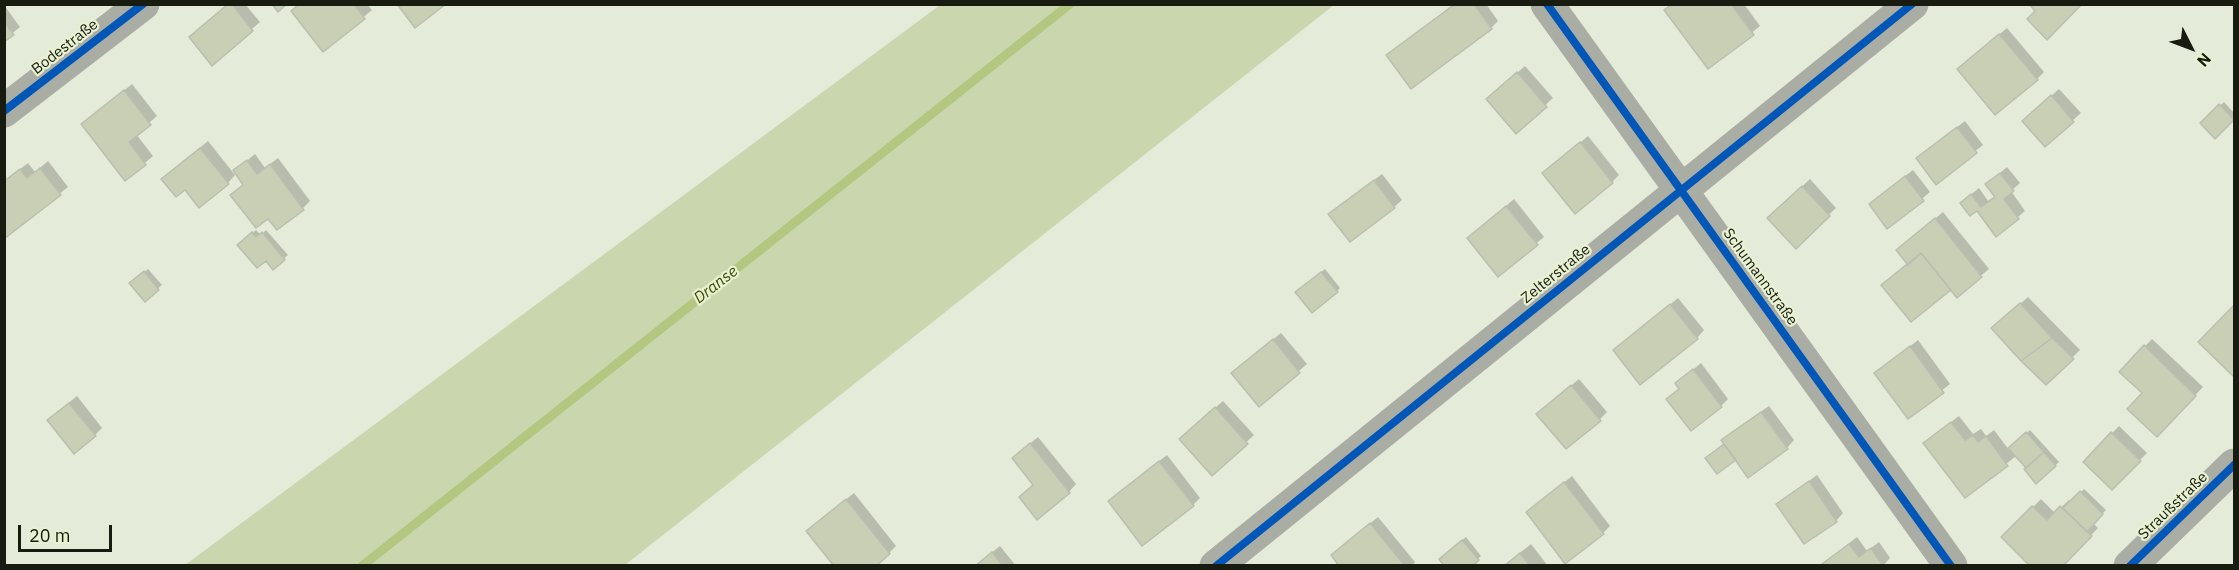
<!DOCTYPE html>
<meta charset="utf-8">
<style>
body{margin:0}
#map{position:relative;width:2239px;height:570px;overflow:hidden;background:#e5ebd9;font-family:"IBM Plex Sans",sans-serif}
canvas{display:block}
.frame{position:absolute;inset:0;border:6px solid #181b10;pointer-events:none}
.north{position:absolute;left:2161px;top:18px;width:60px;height:60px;-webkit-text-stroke:4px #e8f2d2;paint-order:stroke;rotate:132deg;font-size:16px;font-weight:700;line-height:24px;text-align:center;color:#181b10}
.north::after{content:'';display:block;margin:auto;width:21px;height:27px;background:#181b10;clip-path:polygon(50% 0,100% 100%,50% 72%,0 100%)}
.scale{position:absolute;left:18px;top:525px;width:94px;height:27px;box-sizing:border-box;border:3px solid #181b10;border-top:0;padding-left:8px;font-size:18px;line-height:21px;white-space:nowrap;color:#181b10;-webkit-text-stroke:4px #e8f2d2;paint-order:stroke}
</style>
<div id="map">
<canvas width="2239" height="570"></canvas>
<div class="frame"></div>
<div class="north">N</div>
<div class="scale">20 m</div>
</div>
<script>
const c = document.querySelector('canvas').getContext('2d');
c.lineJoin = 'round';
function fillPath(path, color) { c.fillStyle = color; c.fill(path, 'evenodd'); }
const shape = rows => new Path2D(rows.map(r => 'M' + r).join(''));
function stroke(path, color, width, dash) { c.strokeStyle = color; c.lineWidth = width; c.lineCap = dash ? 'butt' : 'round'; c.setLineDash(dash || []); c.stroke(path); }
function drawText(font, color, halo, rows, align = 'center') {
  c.font = font + ' "IBM Plex Sans",sans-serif'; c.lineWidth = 4.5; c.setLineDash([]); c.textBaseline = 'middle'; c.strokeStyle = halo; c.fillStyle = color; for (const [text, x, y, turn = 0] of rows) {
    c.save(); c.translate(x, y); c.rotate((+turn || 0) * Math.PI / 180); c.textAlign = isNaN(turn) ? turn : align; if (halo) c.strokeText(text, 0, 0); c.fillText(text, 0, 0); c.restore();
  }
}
const green = shape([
 [940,5,1334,5,625,565,185,565]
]);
const shadow = shape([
 [228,4,245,4,260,22,213,63],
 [300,4,367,4,372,10,324,50],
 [1454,4,1486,4,1498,21,1491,28,1388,55],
 [1672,4,1744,4,1760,26,1709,67],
 [4,5,20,27,4,40],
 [2007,28,2044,72,2037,79,1966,62],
 [1525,66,1553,98,1516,132,1495,92],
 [132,84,157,116,136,134,153,156,126,179,83,124],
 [2059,89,2081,113,2045,145,2031,114],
 [2224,102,2234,113,2234,117,2215,136,2202,123],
 [1965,121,1983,145,1936,182,1926,151],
 [1588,136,1619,175,1612,182,1544,173],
 [208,141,235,175,228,183,186,188,170,172],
 [255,154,265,168,278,158,310,201,303,208,268,217,232,195,245,184,235,171],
 [48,161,68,187,4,237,4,181,28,163,35,172],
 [2007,167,2020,183,2011,191,2025,211,1997,235,1969,196,1979,188,1988,201,1996,195,1987,184],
 [1913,170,1930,192,1888,227,1878,197],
 [1382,174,1402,200,1394,207,1330,214],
 [1810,179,1836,208,1796,246,1776,211],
 [1514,199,1544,237,1498,275,1469,238],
 [1943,212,1989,269,1957,295,1951,288,1909,264,1898,250],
 [256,230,261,235,266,230,288,255,273,268,266,259,243,241],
 [148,269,162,285,145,300,135,280],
 [1325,269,1340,288,1337,291,1300,289],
 [2028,297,2080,350,2046,383,2001,321],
 [1678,298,1704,330,1697,338,1615,350],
 [2234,307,2234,375,2201,342],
 [1281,333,1307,364,1259,405,1240,366],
 [2152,339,2203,387,2157,435,2144,393,2121,371],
 [1918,340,1950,384,1909,417,1876,373],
 [1701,363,1728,399,1721,406,1681,388,1677,383],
 [1579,379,1607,412,1600,419,1545,407],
 [77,396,102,428,95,435,56,413],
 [1223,401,1254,435,1212,474,1188,432],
 [1769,406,1794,440,1787,448,1725,443,1723,440,1730,433],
 [1959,416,1973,434,1981,429,1986,436,1994,430,2009,450,2030,430,2059,462,2037,482,2016,456,1966,496,1933,436],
 [2119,426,2147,453,2112,488,2085,462],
 [1038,437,1076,484,1069,492,1035,484,1021,451],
 [1167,455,1200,498,1193,505,1117,494],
 [1817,475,1843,513,1836,521,1778,504],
 [1572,476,1610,526,1603,533,1528,512],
 [2084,489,2106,510,2093,523,2098,528,2061,566,2003,537,2041,499,2055,513,2069,500,2071,502],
 [854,493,896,546,889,553,816,524],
 [1378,517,1415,562,1412,566,1341,566,1340,548],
 [1466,537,1481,556,1471,566,1444,555],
 [1857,537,1867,551,1879,542,1890,558,1883,566,1820,566],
 [1531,544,1548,566,1503,566],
 [1000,546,1016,566,975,566]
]);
const stream = shape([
 [362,566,1070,4]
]);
const building = shape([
 [228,4,232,4,253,31,212,66,189,37,228,4],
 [272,4,287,4,278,12,272,4],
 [299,4,354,4,365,19,323,52,291,11,299,4],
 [397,4,446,4,415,28,397,4],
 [1455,4,1474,4,1492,29,1411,89,1386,55,1455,4],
 [1672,4,1731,4,1754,35,1708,69,1664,10,1672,4],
 [2029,4,2082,4,2047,40,2027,19,2035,11,2029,4],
 [4,22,14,35,4,42,4,22],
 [1999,34,2038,80,1995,115,1957,69,1999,34],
 [1517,72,1547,107,1516,134,1486,99,1517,72],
 [124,90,151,125,129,142,146,165,125,181,81,124,124,90],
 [2051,95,2074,122,2045,147,2022,121,2051,95],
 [2219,104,2234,120,2215,139,2200,123,2219,104],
 [1957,127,1977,153,1936,185,1916,158,1957,127],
 [1580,142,1613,183,1575,214,1542,173,1580,142],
 [200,148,229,184,199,208,185,190,176,197,161,179,200,148],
 [247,160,257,174,270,164,304,210,277,230,268,219,256,228,230,195,243,185,233,170,247,160],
 [40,168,61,195,4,239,4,181,20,169,27,178,40,168],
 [2000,173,2014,191,2004,199,2019,219,1996,237,1977,211,1970,216,1960,203,1971,194,1981,207,1995,197,1985,184,2000,173],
 [1905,176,1924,201,1887,229,1869,204,1905,176],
 [1374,180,1395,208,1350,242,1328,214,1374,180],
 [1802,186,1830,216,1796,249,1767,218,1802,186],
 [1506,206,1538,245,1498,277,1467,238,1506,206],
 [1935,218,1982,277,1957,298,1921,253,1908,265,1896,250,1935,218],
 [252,232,256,237,262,232,285,260,273,270,266,261,257,268,237,245,252,232],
 [1921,253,1951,290,1911,322,1881,285,1921,253],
 [144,271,159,290,145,302,129,283,144,271],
 [1321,272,1338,292,1312,313,1295,292,1321,272],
 [2020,303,2052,338,2021,361,1991,328,2020,303],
 [1670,304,1698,339,1640,385,1613,350,1670,304],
 [2234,305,2234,377,2198,342,2234,305],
 [2052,338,2074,359,2046,385,2021,361,2052,338],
 [1273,339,1300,373,1259,407,1231,373,1273,339],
 [2144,345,2196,396,2157,437,2127,409,2142,393,2119,372,2144,345],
 [1910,346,1944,393,1908,419,1874,373,1910,346],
 [1693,369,1722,407,1691,431,1666,399,1679,389,1675,383,1693,369],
 [1571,385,1601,421,1566,449,1536,414,1571,385],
 [69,403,96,436,74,454,47,420,69,403],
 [1215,407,1248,444,1212,476,1179,439,1215,407],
 [1761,412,1788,449,1748,478,1721,440,1761,412],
 [1951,422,1965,440,1973,435,1978,442,1986,436,2008,466,1965,498,1923,443,1951,422],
 [2026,432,2044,452,2026,468,2008,448,2026,432],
 [2111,432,2141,461,2112,490,2083,462,2111,432],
 [1030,443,1070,493,1037,520,1019,497,1033,485,1012,458,1030,443],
 [1724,444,1736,460,1717,474,1705,458,1724,444],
 [2044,452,2056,466,2036,484,2024,469,2044,452],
 [1159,461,1194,506,1142,546,1108,501,1159,461],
 [1809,481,1837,522,1804,544,1776,504,1809,481],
 [1564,482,1604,534,1565,564,1526,512,1564,482],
 [2080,491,2103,514,2087,532,2063,508,2080,491],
 [846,499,890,554,876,566,834,566,806,531,846,499],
 [2032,506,2047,520,2060,506,2092,536,2063,566,2030,566,2001,537,2032,506],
 [1370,523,1405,566,1339,566,1331,555,1370,523],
 [1462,540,1479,560,1473,566,1444,566,1439,559,1462,540],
 [1849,544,1859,557,1871,548,1883,566,1819,566,1849,544],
 [992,552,1003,566,975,566,992,552],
 [1520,553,1530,566,1504,566,1520,553]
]);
const street = shape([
 [1547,4,1951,566],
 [4,111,143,4],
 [1216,566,1912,4],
 [2130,566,2234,465]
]);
const cycleway = shape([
 [1547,4,1951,566],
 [4,111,143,4],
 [1216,566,1912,4],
 [2130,566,2234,465]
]);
const streetNames = [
 ["Bodestraße",65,47,-38],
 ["Zelterstraße",1556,274,-39],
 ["Schumannstraße",1760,277,54],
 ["Straußstraße",2173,506,-44]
];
const waterNames = [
 ["Dranse",716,285,-38]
];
fillPath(green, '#cad6ae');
fillPath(shadow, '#0003');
stroke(stream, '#b4c780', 9);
fillPath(building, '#c8cfb5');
stroke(building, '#babeb0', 1.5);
stroke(street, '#aaada4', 33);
stroke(cycleway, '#0057b8', 8);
drawText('15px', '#181b10', '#e8f2d2', streetNames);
drawText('italic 16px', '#3d4b02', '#e8f2d2', waterNames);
</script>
